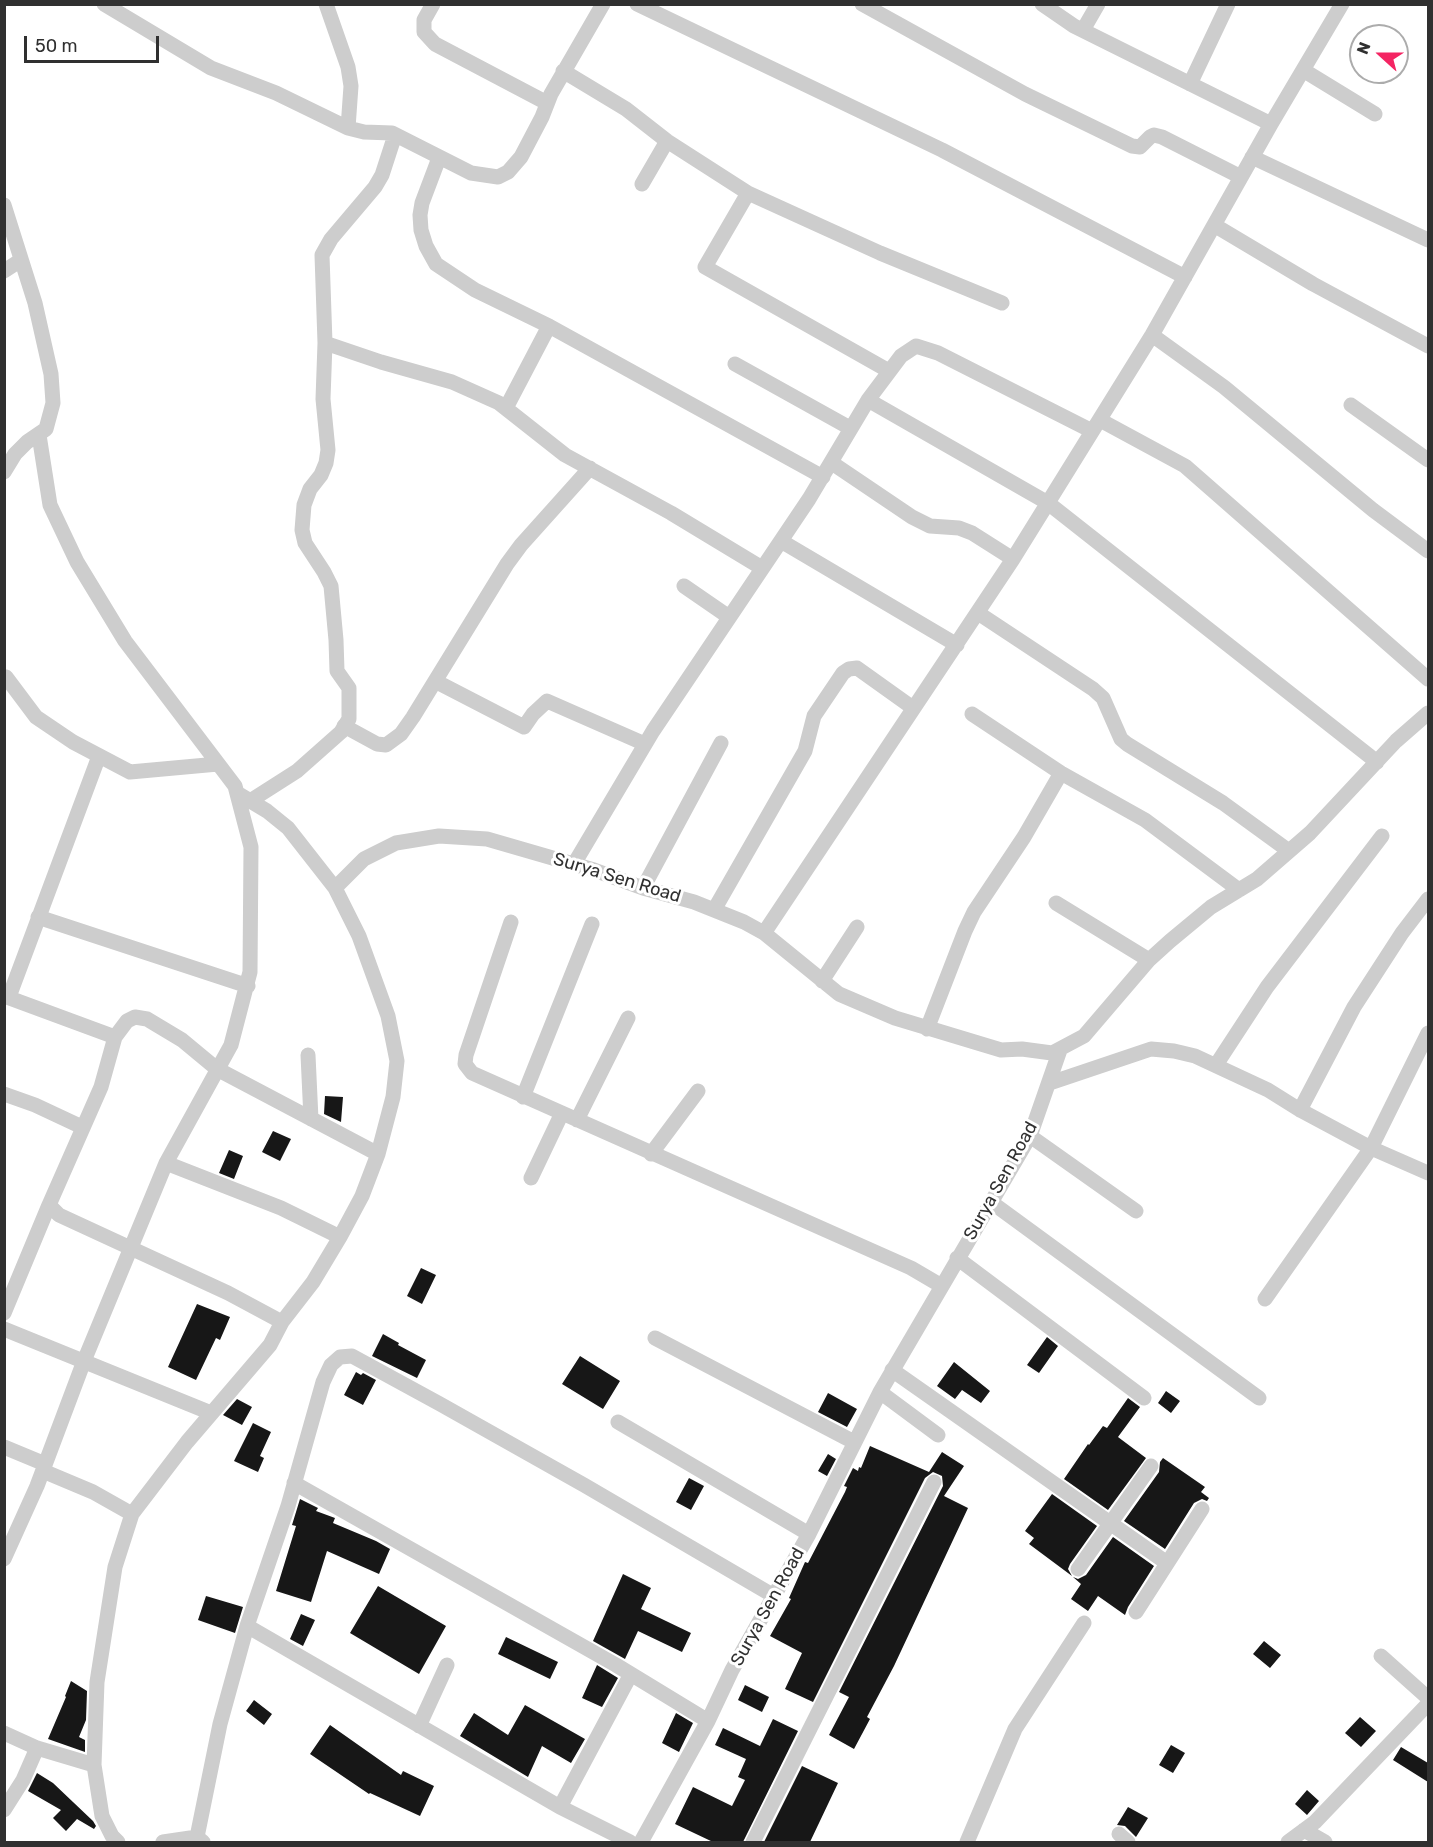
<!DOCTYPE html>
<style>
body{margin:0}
#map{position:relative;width:1433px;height:1847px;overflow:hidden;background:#fff;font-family:Rubik,sans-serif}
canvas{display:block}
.frame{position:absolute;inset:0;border:6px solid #303030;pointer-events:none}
.north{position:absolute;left:1349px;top:24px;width:60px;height:60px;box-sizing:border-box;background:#fff;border:2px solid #acacac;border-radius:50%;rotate:291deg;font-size:16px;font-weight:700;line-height:24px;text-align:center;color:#303030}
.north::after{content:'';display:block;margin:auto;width:21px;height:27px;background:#f42563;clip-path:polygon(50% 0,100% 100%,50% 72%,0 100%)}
.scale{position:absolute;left:24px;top:36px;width:135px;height:27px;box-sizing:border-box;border:3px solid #303030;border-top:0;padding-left:8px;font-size:18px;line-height:21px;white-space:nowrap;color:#303030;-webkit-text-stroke:4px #fff;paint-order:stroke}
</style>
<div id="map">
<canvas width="1433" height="1847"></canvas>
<div class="frame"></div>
<div class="north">N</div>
<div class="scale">50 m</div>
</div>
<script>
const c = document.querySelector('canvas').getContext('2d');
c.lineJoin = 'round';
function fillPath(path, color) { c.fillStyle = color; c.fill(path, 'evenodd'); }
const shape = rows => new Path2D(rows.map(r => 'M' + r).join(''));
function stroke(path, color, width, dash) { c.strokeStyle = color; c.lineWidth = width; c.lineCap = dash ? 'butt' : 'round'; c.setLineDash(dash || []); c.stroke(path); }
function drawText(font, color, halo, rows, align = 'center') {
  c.font = font + ' Rubik,sans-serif'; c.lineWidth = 6; c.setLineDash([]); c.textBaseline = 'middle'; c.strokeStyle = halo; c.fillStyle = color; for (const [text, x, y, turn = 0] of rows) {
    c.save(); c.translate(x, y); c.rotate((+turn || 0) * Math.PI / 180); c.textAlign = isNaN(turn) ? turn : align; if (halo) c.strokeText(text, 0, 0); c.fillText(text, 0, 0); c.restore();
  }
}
const building = shape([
 [325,1096,343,1097,341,1122,324,1114],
 [273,1131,291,1139,280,1161,262,1152],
 [229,1150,243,1156,234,1179,219,1173],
 [421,1268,436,1275,422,1304,407,1296],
 [197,1304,230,1317,220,1340,216,1338,196,1380,168,1367],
 [383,1334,399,1343,398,1345,426,1360,417,1378,372,1356],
 [1047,1337,1058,1346,1039,1373,1027,1365],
 [580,1356,620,1381,603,1409,562,1384],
 [954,1362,990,1391,981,1403,962,1390,955,1399,937,1386],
 [356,1372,361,1375,363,1373,376,1380,363,1405,344,1395],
 [1166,1391,1180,1401,1171,1413,1158,1403],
 [828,1393,857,1409,847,1427,818,1412],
 [1128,1398,1140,1407,1118,1437,1146,1458,1108,1510,1064,1479,1088,1444,1089,1445,1103,1426,1107,1428],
 [237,1399,252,1407,242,1425,223,1415],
 [253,1423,271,1432,260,1456,264,1458,258,1472,234,1461],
 [870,1446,929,1472,942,1452,964,1466,944,1496,968,1508,894,1666,867,1717,870,1719,854,1749,829,1735,849,1697,839,1692,943,1486,942,1476,933,1472,925,1478,813,1702,785,1689,802,1653,770,1636,791,1599,789,1598,805,1562,808,1563,845,1492,847,1487,844,1486,853,1468,858,1471,859,1467,861,1468],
 [828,1454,836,1459,827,1476,818,1471],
 [1163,1458,1205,1487,1201,1492,1209,1498,1207,1501,1202,1499,1194,1503,1165,1549,1124,1521,1159,1472,1160,1462],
 [689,1478,704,1486,691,1510,676,1502],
 [1052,1494,1097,1526,1070,1564,1068,1569,1072,1576,1029,1544,1034,1538,1025,1531],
 [300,1499,318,1508,316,1511,335,1518,333,1523,376,1541,390,1549,379,1574,327,1551,311,1602,276,1591,296,1526,292,1525],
 [1113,1537,1154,1566,1128,1607,1125,1615,1098,1596,1088,1611,1071,1599,1081,1584,1073,1577,1078,1579,1086,1575],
 [623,1574,651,1588,641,1609,691,1633,682,1652,638,1631,625,1659,593,1641],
 [378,1586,446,1626,419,1674,350,1633],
 [206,1596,243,1607,235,1633,198,1620],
 [301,1614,315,1620,303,1646,290,1639],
 [506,1637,558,1662,550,1679,498,1654],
 [1264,1641,1281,1655,1270,1668,1253,1654],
 [597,1665,618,1678,602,1707,582,1698],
 [71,1681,87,1691,86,1720,79,1737,85,1740,85,1752,48,1739,66,1697,65,1696],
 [745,1685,769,1697,762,1712,738,1700],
 [254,1700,272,1714,264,1725,246,1711],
 [525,1705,585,1739,571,1763,542,1746,528,1777,460,1736,474,1713,508,1735],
 [676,1713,693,1723,679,1752,662,1743],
 [1360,1717,1376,1731,1361,1747,1345,1733],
 [773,1719,798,1731,743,1842,713,1842,675,1824,693,1787,732,1806,745,1780,738,1777,746,1759,715,1745,723,1728,760,1746],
 [330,1725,401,1775,403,1771,434,1786,420,1816,370,1793,369,1794,310,1754],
 [1171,1745,1185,1753,1173,1773,1159,1765],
 [1401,1747,1428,1763,1428,1782,1393,1760],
 [802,1766,838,1783,810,1842,764,1842],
 [37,1773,53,1783,93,1821,96,1826,94,1829,77,1819,66,1831,53,1818,61,1810,28,1791],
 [1307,1790,1319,1801,1307,1815,1295,1804],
 [1128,1807,1148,1818,1136,1837,1125,1826,1117,1825]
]);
const street = shape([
 [104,4,211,68,276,93,348,128,364,132,392,133,471,173,498,177,508,172,521,157,542,117,551,94,603,4],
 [326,4,348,67,351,86,348,128],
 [433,4,424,20,424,32,435,44,547,103],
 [637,4,942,150,1185,277],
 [862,4,1025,94,1132,146,1140,147,1150,137,1154,135,1162,137,1241,177],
 [1042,4,1074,26,1271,124],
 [1083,30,1098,4],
 [1303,70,1375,114],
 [563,71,626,109,667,141,748,193,880,253,1002,303],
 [1190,84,1228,4],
 [1252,157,1428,240],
 [439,158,422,203,420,215,421,230,426,246,436,264,475,290,549,326,823,477],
 [642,184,667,141],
 [748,193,705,267,889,371],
 [4,205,35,303,51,374,53,403,46,429,27,442,15,454,4,472],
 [1214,225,1313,284,1428,346],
 [4,271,21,260],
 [1152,335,1224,387,1373,510,1428,551],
 [325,343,381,362,452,382,499,403,565,455,671,513,762,568],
 [735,364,850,428],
 [868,400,1048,503,1377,762],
 [1351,405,1428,460],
 [506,408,549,326],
 [1100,420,1185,466,1428,679],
 [832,463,912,517,930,526,959,528,972,533,1013,559],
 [781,541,957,645],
 [684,586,729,617],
 [978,613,1093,689,1103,698,1121,739,1127,744,1223,803,1289,851],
 [6,677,36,717,73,742,130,772,218,764],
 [435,681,524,727,533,714,547,701,645,744],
 [972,714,1061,773,1145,820,1239,890],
 [344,726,377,744,386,745,401,734,413,717,507,564,521,545,590,468],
 [250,801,297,771,341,732,349,719,349,688,337,671,336,640,331,586,324,572,305,543,302,530,304,505,310,489,321,475,326,463,328,450,323,399,325,343,322,255,331,239,375,187,382,175,395,135],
 [574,864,653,731,809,499,868,400,901,356,916,346,938,353,1092,431],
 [335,888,364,859,396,843,439,836,487,839,594,870,643,888,694,902,744,922,764,933,839,994,895,1018,1001,1050,1022,1049,1052,1053,1084,1036,1149,960,1170,941,1211,907,1257,879,1310,833,1396,741,1428,713],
 [643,888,721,743],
 [1056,903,1149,960],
 [714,910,805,751,814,716,843,673,849,669,857,668,913,708],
 [38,917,248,986],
 [511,922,466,1055,465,1064,472,1073,911,1268,940,1285],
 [764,933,1013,559,1152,335,1271,124,1342,4],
 [822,981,857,927],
 [4,996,115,1037,127,1021,135,1017,147,1019,182,1040,217,1069,378,1154],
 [9,997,99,756],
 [927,1029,965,931,974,912,1024,837,1061,773],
 [115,1037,101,1087,49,1205,59,1215,228,1293,282,1322],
 [308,1055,311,1119],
 [1216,1065,1267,987,1382,836],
 [1050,1083,1151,1049,1174,1051,1195,1056,1268,1090,1300,1110,1371,1148,1428,1173],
 [4,1094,35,1105,82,1127],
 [523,1097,592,924],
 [1300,1110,1354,1007,1402,933,1428,899],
 [577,1120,628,1018],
 [1030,1136,1136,1211],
 [651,1154,698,1091],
 [166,1163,281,1208,340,1237],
 [531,1178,562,1113],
 [991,1202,1259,1398],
 [957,1258,1144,1398],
 [1265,1299,1371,1148,1428,1033],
 [4,1313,49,1205],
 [4,1329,211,1413],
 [655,1338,854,1442],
 [892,1370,1167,1563],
 [880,1392,938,1435],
 [618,1422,809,1534],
 [4,1447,45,1464],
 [43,1471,93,1492,132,1514],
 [294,1483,616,1665,708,1721],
 [4,1559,37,1486,84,1361,166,1163,231,1045,250,972,251,847,235,786,125,641,77,562,50,505,39,435],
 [1078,1569,1151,1466],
 [1136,1612,1202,1509],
 [247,1626,560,1807,630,1842],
 [1381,1656,1428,1698],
 [419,1726,447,1665],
 [4,1733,37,1748,94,1765],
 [560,1807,631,1674],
 [4,1810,23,1780,37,1748],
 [1304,1830,1325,1842],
 [1119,1834,1128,1842],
 [197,1837,220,1724,247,1626,288,1506,323,1382,331,1365,340,1357,352,1356,440,1404,584,1485,774,1596],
 [118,1842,112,1836,102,1816,94,1765,97,1682,115,1567,132,1514,187,1442,270,1345,282,1322,313,1282,340,1237,362,1196,378,1154,393,1097,397,1061,388,1016,359,936,335,888,288,828,267,811,237,793],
 [163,1842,197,1837,203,1842],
 [641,1842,708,1721,732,1670,809,1534,880,1392,1030,1136,1060,1050],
 [753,1842,934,1482],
 [967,1842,1015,1729,1084,1623],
 [1288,1842,1315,1822,1428,1704]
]);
const streetNames = [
 ["Surya Sen Road",617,878,17],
 ["Surya Sen Road",1001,1181,-61],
 ["Surya Sen Road",768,1607,-61]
];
fillPath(building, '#171717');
stroke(street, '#cdcdcd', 15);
drawText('18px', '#303030', '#fff', streetNames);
</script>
